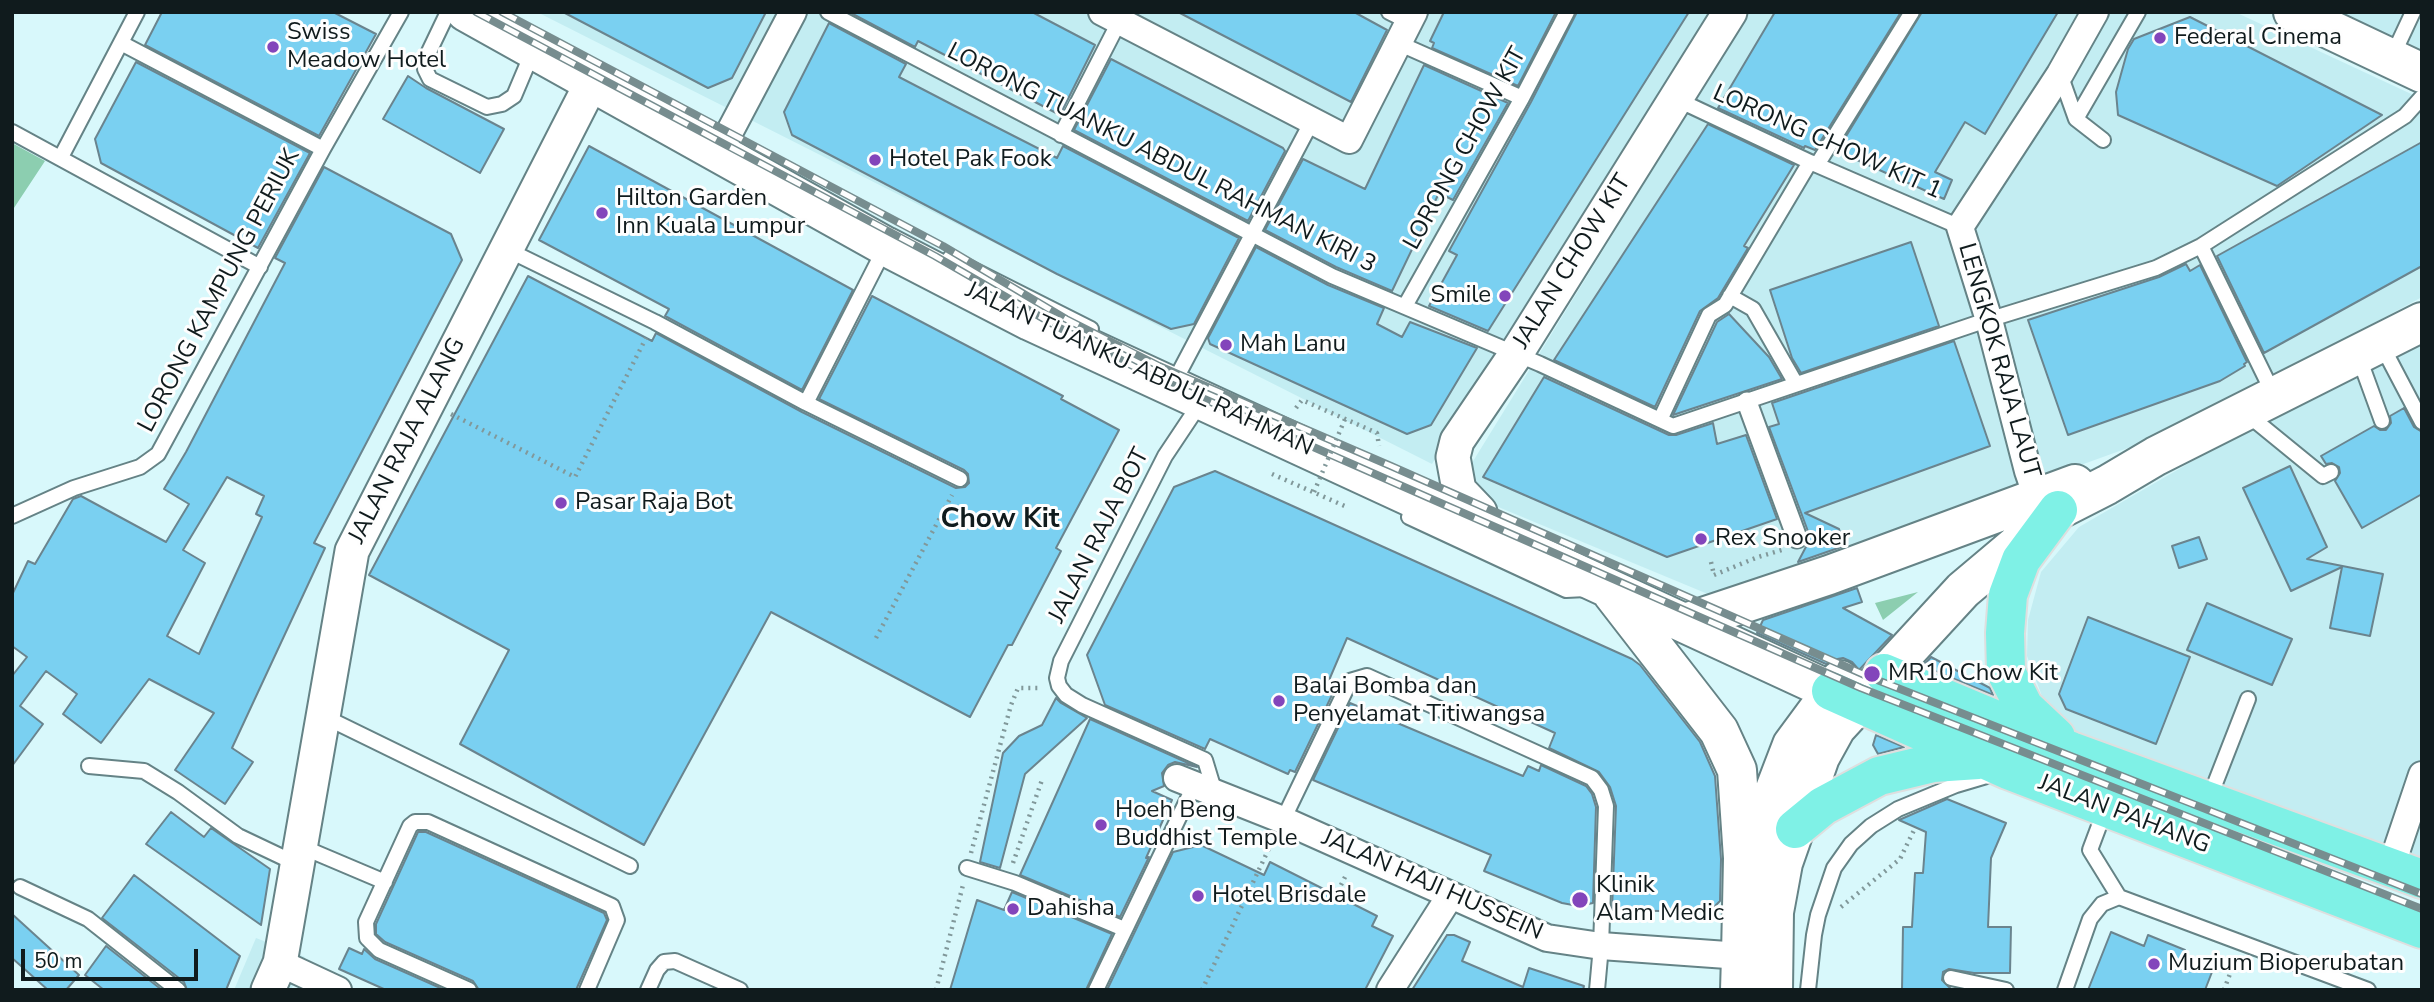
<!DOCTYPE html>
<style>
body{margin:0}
#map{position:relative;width:2434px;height:1002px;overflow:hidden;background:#d8f8fb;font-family:"Nunito Sans",sans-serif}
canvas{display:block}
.frame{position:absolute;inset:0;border:14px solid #101b1d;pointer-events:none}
.scale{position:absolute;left:21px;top:949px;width:177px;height:32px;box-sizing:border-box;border:4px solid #101b1d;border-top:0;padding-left:9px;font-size:21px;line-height:24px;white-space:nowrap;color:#101b1d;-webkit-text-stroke:5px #fefefe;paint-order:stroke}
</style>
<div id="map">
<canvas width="2434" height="1002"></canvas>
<div class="frame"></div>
<div class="scale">50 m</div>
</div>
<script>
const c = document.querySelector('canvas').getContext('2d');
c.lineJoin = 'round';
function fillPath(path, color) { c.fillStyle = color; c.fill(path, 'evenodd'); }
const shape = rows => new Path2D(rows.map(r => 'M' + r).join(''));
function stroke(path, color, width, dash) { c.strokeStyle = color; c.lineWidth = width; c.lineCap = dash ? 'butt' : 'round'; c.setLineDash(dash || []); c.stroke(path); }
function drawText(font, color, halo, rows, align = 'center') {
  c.font = font + ' "Nunito Sans",sans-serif'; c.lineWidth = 6; c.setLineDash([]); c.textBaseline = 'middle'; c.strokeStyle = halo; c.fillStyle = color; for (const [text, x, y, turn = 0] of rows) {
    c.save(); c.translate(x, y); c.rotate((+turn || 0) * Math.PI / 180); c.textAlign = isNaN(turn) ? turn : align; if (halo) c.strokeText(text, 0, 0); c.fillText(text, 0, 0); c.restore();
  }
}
const built = shape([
 [537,12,1711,12,1432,464],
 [1750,12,2235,12,2422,99,2422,297,2175,431,1715,597,1467,494,1467,471],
 [2324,12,2422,12,2422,56],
 [2422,328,2422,872,2081,741,2049,715,2027,656,2028,620,2041,572,2079,527],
 [256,938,305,957,291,990,234,990]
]);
const green = shape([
 [12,143,45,161,12,211],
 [1918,592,1883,620,1875,603]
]);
const building = shape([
 [162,12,333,12,376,34,319,136,145,45,162,12],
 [563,12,766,12,732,78,708,88,563,12],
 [849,12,1032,12,1095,45,1060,115,918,41,915,47,849,12],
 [1178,12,1354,12,1387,30,1351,102,1178,12],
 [1444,12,1556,12,1518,86,1432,48,1434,43,1430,41,1444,12],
 [1577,12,1689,12,1488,331,1429,306,1457,255,1449,251,1531,102,1577,12],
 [1775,12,1901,12,1815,150,1805,146,1804,148,1718,108,1775,12],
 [1922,12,2058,12,1985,134,1965,122,1935,172,1952,180,1944,199,1837,151,1922,12],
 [2190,17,2382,115,2277,186,2118,115,2116,92,2128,49,2134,39,2190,17],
 [829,23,906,64,899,77,953,105,1057,158,1063,146,1239,238,1194,324,1171,329,1057,274,792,135,784,112,829,23],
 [1111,59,1283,148,1285,151,1248,221,1074,130,1111,59],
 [136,62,310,153,258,248,101,163,95,139,136,62],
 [1424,65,1508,103,1453,200,1439,193,1392,291,1336,267,1265,230,1303,159,1365,189,1424,65],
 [408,76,426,88,504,129,480,173,383,119,408,76],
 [1708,124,1794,165,1744,246,1748,248,1718,298,1700,311,1655,407,1554,360,1708,124],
 [2422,142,2422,266,2264,353,2217,256,2422,142],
 [589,146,853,290,802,390,665,316,669,309,539,240,589,146],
 [324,167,451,234,462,260,314,543,325,548,232,748,253,762,225,804,175,770,214,713,149,679,101,743,63,714,77,694,46,671,20,706,43,724,12,766,12,676,27,657,12,646,12,595,28,561,35,564,73,499,81,496,166,542,189,504,164,489,186,452,285,263,275,258,324,167],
 [227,477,264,496,256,514,262,517,199,654,167,636,205,563,183,550,227,477],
 [1911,242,1939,326,1801,373,1792,358,1770,290,1911,242],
 [1256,247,1328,285,1384,308,1377,324,1402,337,1410,322,1477,348,1431,425,1407,434,1210,344,1208,338,1256,247],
 [2186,264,2190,271,2200,265,2247,362,2244,364,2245,366,2220,381,2068,435,2028,320,2159,277,2186,264],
 [528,276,652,341,656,333,802,412,956,488,965,487,969,483,968,474,964,470,819,399,872,296,1063,396,1061,399,1119,430,1056,548,1061,551,1012,645,1008,645,970,717,771,612,644,845,460,744,509,650,369,575,528,276],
 [1729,314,1769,357,1782,379,1673,415,1717,322,1729,314],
 [1954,341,1990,446,1805,513,1839,529,1844,546,1798,562,1809,541,1809,534,1769,427,1779,424,1772,403,1954,341],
 [1544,377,1669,435,1676,435,1713,423,1717,444,1746,435,1777,519,1667,557,1483,477,1544,377],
 [2404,408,2414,427,2422,432,2422,494,2362,528,2335,481,2340,473,2339,467,2332,463,2326,464,2321,456,2374,426,2380,430,2386,430,2391,423,2390,416,2404,408],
 [2290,466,2327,547,2307,559,2383,574,2370,636,2330,628,2342,567,2291,591,2243,488,2290,466],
 [1215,471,1632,659,1640,665,1700,742,1715,776,1721,859,1720,901,1709,912,1612,910,1616,806,1610,787,1599,772,1549,748,1555,733,1347,638,1324,692,1332,695,1295,772,1290,770,1288,774,1210,739,1205,749,1105,705,1087,655,1174,487,1215,471],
 [2199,537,2207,559,2179,568,2172,546,2199,537],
 [1857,588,1862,602,1843,608,1892,635,1859,670,1852,662,1843,658,1832,660,1826,664,1757,633,1763,620,1857,588],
 [2207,603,2292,639,2272,685,2187,650,2207,603],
 [2088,617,2190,657,2156,744,2066,709,2059,694,2088,617],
 [1931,657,1990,688,1993,695,1923,666,1931,657],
 [1056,698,1061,703,1087,718,1025,774,1000,868,980,862,1003,753,1019,736,1042,725,1056,698],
 [1350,703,1523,776,1528,766,1539,771,1541,765,1586,786,1592,794,1596,807,1593,903,1578,906,1562,903,1484,871,1491,855,1313,780,1350,703],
 [1090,719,1197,767,1175,762,1168,765,1162,773,1164,786,1152,791,1172,800,1146,858,1149,857,1120,917,1020,875,1090,719],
 [1876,735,1904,747,1878,754,1873,745,1876,735],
 [1947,799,2006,823,1991,858,1988,927,2011,927,2010,973,1974,973,1949,969,1943,972,1942,980,1952,990,1902,990,1903,927,1912,927,1915,873,1923,873,1926,832,1899,820,1947,799],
 [171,812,204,837,211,828,270,869,261,925,146,844,171,812],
 [418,832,426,832,604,913,607,920,576,990,479,990,473,981,385,942,376,934,376,924,418,832],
 [1201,845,1264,875,1270,862,1377,916,1372,926,1393,936,1365,990,1107,990,1173,852,1201,845],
 [134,875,240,956,226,990,187,990,184,982,102,918,134,875],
 [1012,892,1112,934,1086,990,950,990,977,900,1004,910,1012,892],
 [12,914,79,975,66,990,48,990,12,958,12,914],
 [2111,932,2144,946,2148,935,2185,950,2181,960,2212,972,2205,990,2088,990,2111,932],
 [1447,935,1454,935,1470,942,1462,961,1523,987,1529,968,1584,986,1583,990,1412,990,1447,935],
 [106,946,162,990,104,990,85,975,106,946],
 [349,948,362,954,364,949,375,959,445,990,386,990,339,969,349,948]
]);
const path = shape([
 [1296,408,1302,400,1377,433,1379,446],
 [451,414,575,477,646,338],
 [1272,474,1347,507],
 [1711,562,1714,575],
 [1714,575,1758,557,1782,550],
 [876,638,952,495],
 [971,853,1011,705,1018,688,1041,688],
 [1013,863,1043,777],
 [1341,885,1347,873],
 [1841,907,1900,859,1915,828],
 [936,990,963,885],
 [1202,990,1273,840],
 [2224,990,2235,960]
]);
const service = shape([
 [448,12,426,58,425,69,430,79,487,107,502,104,514,96,533,51],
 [828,12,1332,276,1540,364,1673,426,1978,323,2156,268,2201,246,2405,116,2422,97],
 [1389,12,1409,22],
 [121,43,323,149],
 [1398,43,1522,98],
 [2392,57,2413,12],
 [2060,74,2076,119,2103,140],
 [1676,99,1810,162,1960,227],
 [2076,119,2138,12],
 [12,132,260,267],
 [1061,135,1121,18],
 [61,157,137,12],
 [1817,165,1912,12],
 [2201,246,2274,395],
 [506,249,655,322,806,403,960,479],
 [950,258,1091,329],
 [1730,296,1753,309,1796,384],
 [1405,306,1522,98,1567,12],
 [2381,344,2422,422],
 [2358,355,2382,421],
 [1172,386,1312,121],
 [1201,402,1165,456,1061,661,1057,678,1059,686,1066,695,1082,705,1205,760,1215,793],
 [806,403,885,248],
 [2247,414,2323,476,2331,472],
 [1660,420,1709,315,1725,305,1810,162],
 [12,516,74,488,140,467,158,454,323,149,401,12],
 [1409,517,1566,590,1586,589],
 [323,716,630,866],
 [89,766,144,771,178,792,238,836,297,864],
 [2209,799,2248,699],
 [2105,810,2090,850,2119,897,2368,990],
 [1283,820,1350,681,1367,676,1592,778,1601,790,1606,806,1601,946,1597,990],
 [300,846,385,882],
 [967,868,1015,883,1124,929],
 [20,887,88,919,178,990],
 [1951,978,2006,990],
 [469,990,379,950,367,938,366,922,410,826,415,822,428,822,612,906,617,920,587,990],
 [648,990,657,970,664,962,675,961,740,990],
 [1096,990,1194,786],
 [1808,990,1814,935,1818,915,1834,868,1851,844,1871,826,1898,809,1956,785,1993,774],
 [2065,990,2090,919,2102,904,2119,897]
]);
const pedestrian = shape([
 [1747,402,1797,538]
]);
const minor = shape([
 [1102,12,1349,140,1414,12],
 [719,152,793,12],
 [2037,497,2028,471,1989,320,1960,227,2060,74,2095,12],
 [1177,778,1283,820,1547,938,1601,946,1741,956],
 [2391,867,2422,775],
 [280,963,338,990],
 [1390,990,1450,896]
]);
const tertiary = shape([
 [1480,512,1459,490,1453,457,1457,441,1516,354,1730,12],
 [268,990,280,963,352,551,592,82]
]);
const secondary = shape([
 [466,12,885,246,1030,321,1831,691],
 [2293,12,2422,73],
 [1612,593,1719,731,1737,770,1743,858,1741,956],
 [1685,623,1829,575,2075,484],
 [1754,860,1767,810,1792,745,1840,680],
 [1740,990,1741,956,1744,930],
 [1773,990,1774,912,1783,863,1820,757,1836,728,1963,590,2058,510,2107,485,2156,456,2422,322]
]);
const primary = shape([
 [1884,673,2071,751,2422,879],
 [1831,691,2008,770,2422,929],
 [2056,737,2024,707,2006,672,2005,633,2008,595,2021,560,2058,510],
 [1795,829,1823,806,1879,776,1933,763,1978,760]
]);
const rail = shape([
 [476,12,935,256,1058,327,1152,376,1861,688,2422,909],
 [502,12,943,246,1066,319,1159,366,1391,466,1867,676,2422,894]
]);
const pathBridge = shape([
 [1314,492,1345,419]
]);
const markers = [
 [2160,38,7,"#8345bb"],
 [273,47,7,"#8345bb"],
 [875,160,7,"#8345bb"],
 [602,213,7,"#8345bb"],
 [1505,296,7,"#8345bb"],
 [1226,345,7,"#8345bb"],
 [561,503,7,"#8345bb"],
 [1701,539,7,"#8345bb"],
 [1872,674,9,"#8345bb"],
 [1279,701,7,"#8345bb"],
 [1101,825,7,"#8345bb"],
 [1198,896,7,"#8345bb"],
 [1580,900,9,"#8345bb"],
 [1013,909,7,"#8345bb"],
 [2154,964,7,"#8345bb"]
];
const poiNames = [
 ["Swiss",287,33],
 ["Meadow Hotel",287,61],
 ["Federal Cinema",2174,38],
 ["Hotel Pak Fook",889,160],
 ["Hilton Garden",616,199],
 ["Inn Kuala Lumpur",616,227],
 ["Smile",1491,296,"right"],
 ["Mah Lanu",1240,345],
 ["Pasar Raja Bot",575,503],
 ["Rex Snooker",1715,539],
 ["MR10 Chow Kit",1888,674],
 ["Balai Bomba dan",1293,687],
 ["Penyelamat Titiwangsa",1293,715],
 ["Hoeh Beng",1115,811],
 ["Buddhist Temple",1115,839],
 ["Klinik",1596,886],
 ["Alam Medic",1596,914],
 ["Hotel Brisdale",1212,896],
 ["Dahisha",1027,909],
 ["Muzium Bioperubatan",2168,964]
];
const streetNames = [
 ["LORONG CHOW KIT 1",1827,143,24],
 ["LORONG CHOW KIT",1466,149,-61],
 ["LORONG TUANKU ABDUL RAHMAN KIRI 3",1161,159,27],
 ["JALAN CHOW KIT",1573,262,-58],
 ["LORONG KAMPUNG PERIUK",220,291,-62],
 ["LENGKOK RAJA LAUT",1998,361,74],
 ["JALAN TUANKU ABDUL RAHMAN",1139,370,25],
 ["JALAN RAJA ALANG",408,441,-63],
 ["JALAN RAJA BOT",1100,536,-63],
 ["JALAN PAHANG",2124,815,21],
 ["JALAN HAJI HUSSEIN",1432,886,24]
];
const quarterNames = [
 ["Chow Kit",1000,520]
];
fillPath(built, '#c3edf2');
fillPath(green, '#8cceb0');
fillPath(building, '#7ad0f1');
stroke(building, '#6a848e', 2);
stroke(service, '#658386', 18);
stroke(pedestrian, '#658386', 23);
stroke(minor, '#658386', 30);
stroke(tertiary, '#658386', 37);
stroke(secondary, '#658386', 42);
stroke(primary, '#dedfdf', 42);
stroke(path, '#81989a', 4.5, [2, 5]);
stroke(service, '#fff', 14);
stroke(pedestrian, '#fff', 19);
stroke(minor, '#fff', 26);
stroke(tertiary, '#fff', 33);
stroke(secondary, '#fff', 38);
stroke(primary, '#7ff1e6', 38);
stroke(rail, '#778d8f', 8);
stroke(rail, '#fefefe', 5, [16]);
stroke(pathBridge, '#81989a', 4.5, [2, 5]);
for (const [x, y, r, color] of markers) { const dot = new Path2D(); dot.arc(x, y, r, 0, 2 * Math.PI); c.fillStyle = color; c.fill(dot); stroke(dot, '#fefefe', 2.5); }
drawText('24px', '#101b1d', '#fefefe', poiNames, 'left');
drawText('24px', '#101b1d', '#fefefe', streetNames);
drawText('bold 28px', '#101b1d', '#fefefe', quarterNames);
</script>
